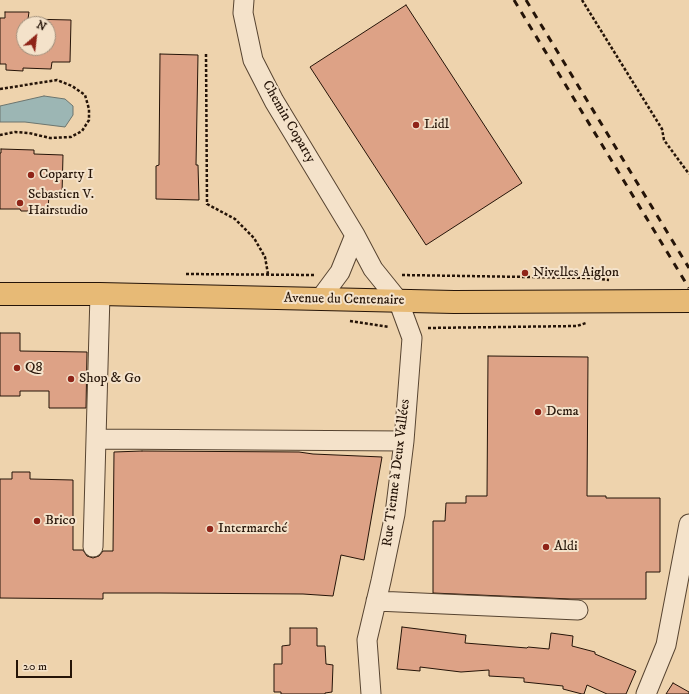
<!DOCTYPE html>
<meta charset="utf-8">
<style>
body{margin:0}
#map{position:relative;width:689px;height:694px;overflow:hidden;background:#eed3ad;font-family:"IM FELL DW Pica",serif}
canvas{display:block}
.north{position:absolute;left:16px;top:16px;width:40px;height:40px;box-sizing:border-box;background:#f4e2ca;border:1px solid #a1907c;border-radius:50%;rotate:28deg;font-size:11px;font-weight:700;line-height:16px;text-align:center;color:#251408}
.north::after{content:'';display:block;margin:auto;width:14px;height:18px;background:#8f2418;clip-path:polygon(50% 0,100% 100%,50% 72%,0 100%)}
.scale{position:absolute;left:16px;top:660px;width:56px;height:18px;box-sizing:border-box;border:2px solid #251408;border-top:0;padding-left:5px;font-size:12px;line-height:14px;white-space:nowrap;color:#251408;-webkit-text-stroke:3px #f4e2ca;paint-order:stroke}
</style>
<div id="map">
<canvas width="689" height="694"></canvas>
<div class="north">N</div>
<div class="scale">20 m</div>
</div>
<script>
const c = document.querySelector('canvas').getContext('2d');
c.lineJoin = 'round';
function fillPath(path, color) { c.fillStyle = color; c.fill(path, 'evenodd'); }
const shape = rows => new Path2D(rows.map(r => 'M' + r).join(''));
function stroke(path, color, width, dash) { c.strokeStyle = color; c.lineWidth = width; c.lineCap = dash ? 'butt' : 'round'; c.setLineDash(dash || []); c.stroke(path); }
function drawText(font, color, halo, rows, align = 'center') {
  c.font = font + ' "IM FELL DW Pica",serif'; c.lineWidth = 4; c.setLineDash([]); c.textBaseline = 'middle'; c.strokeStyle = halo; c.fillStyle = color; for (const [text, x, y, turn = 0] of rows) {
    c.save(); c.translate(x, y); c.rotate((+turn || 0) * Math.PI / 180); c.textAlign = isNaN(turn) ? turn : align; if (halo) c.strokeText(text, 0, 0); c.fillText(text, 0, 0); c.restore();
  }
}
const water = shape([
 [44,96,65,99,73,106,73,115,65,127,25,122,0,122,0,106,44,96]
]);
const building = shape([
 [406,5,522,183,426,245,310,67,406,5],
 [5,12,29,12,28,19,71,20,70,62,52,62,51,69,23,68,23,71,6,70,6,64,0,64,0,18,5,18,5,12],
 [24,24,48,24,48,48,24,48,24,24],
 [160,54,198,55,196,165,198,165,199,200,156,199,156,166,159,165,160,54],
 [1,149,34,150,34,154,63,155,62,194,49,194,48,211,21,211,20,209,0,209,0,153,1,153,1,149],
 [0,333,20,333,20,351,87,352,86,408,49,408,49,391,20,391,20,396,0,396,0,333],
 [488,356,588,357,587,496,606,496,606,498,660,498,660,572,646,572,646,599,571,599,433,593,433,521,445,521,446,503,466,503,466,496,487,496,488,356],
 [142,451,299,452,313,454,382,457,364,560,341,555,333,596,303,594,160,593,103,593,103,599,0,598,0,479,12,479,12,472,30,472,30,479,73,480,73,550,83,550,87,556,93,558,99,556,103,551,113,551,114,452,142,451],
 [402,627,466,635,465,643,527,648,528,647,549,649,551,633,573,636,572,646,595,652,595,654,636,671,626,694,607,694,587,685,584,694,582,694,563,689,563,686,524,682,524,678,489,676,489,670,461,672,420,667,420,671,397,669,402,627],
 [290,628,317,628,317,646,325,646,326,664,333,665,332,692,325,693,325,694,281,694,281,692,274,692,274,664,282,664,282,646,290,645,290,628],
 [673,683,689,692,689,694,666,694,673,683]
]);
const path = shape([
 [582,0,662,129,664,140,689,174],
 [206,54,207,204,235,219,254,238,265,257,268,274],
 [0,89,57,80,72,86,85,95,89,109,89,120,82,131,71,137,50,138,29,133,15,132,0,135],
 [186,274,315,275],
 [402,275,591,278,609,280],
 [350,321,389,327],
 [428,328,577,326,586,323]
]);
const minor = shape([
 [244,0,243,13,253,60,274,101,355,235,373,269,398,300,412,338,404,441,395,514,381,581,367,640,371,694],
 [320,299,340,272,355,235],
 [97,439,404,441],
 [93,547,100,294],
 [376,601,578,610],
 [646,694,666,645,689,524]
]);
const major = shape([
 [0,294,100,294,454,302,689,301]
]);
const rail = shape([
 [514,0,689,288],
 [526,0,689,268]
]);
const markers = [
 [416,125,4,"#8f2418"],
 [31,175,4,"#8f2418"],
 [20,203,4,"#8f2418"],
 [525,273,4,"#8f2418"],
 [17,368,4,"#8f2418"],
 [71,379,4,"#8f2418"],
 [538,412,4,"#8f2418"],
 [37,521,4,"#8f2418"],
 [210,529,4,"#8f2418"],
 [546,547,4,"#8f2418"]
];
const streetNames = [
 ["Chemin Coparty",288,122,60],
 ["Avenue du Centenaire",344,300,1],
 ["Rue Tienne à Deux Vallées",397,473,-83]
];
const poiNames = [
 ["Lidl",424,125],
 ["Coparty I",39,175],
 ["Sebastien V.",28,195],
 ["Hairstudio",28,211],
 ["Nivelles Aiglon",533,273],
 ["Q8",25,368],
 ["Shop & Go",79,379],
 ["Dema",546,412],
 ["Brico",45,521],
 ["Intermarché",218,529],
 ["Aldi",554,547]
];
fillPath(water, '#9cb6b4');
stroke(water, '#6c756f', 1);
fillPath(building, '#dda286');
stroke(building, '#251408', 1);
stroke(minor, '#574431', 21);
stroke(major, '#251408', 24);
stroke(path, '#251408', 2.5, [3, 2]);
stroke(minor, '#f4e2ca', 19);
stroke(major, '#e7ba76', 22);
stroke(rail, '#251408', 3, [7, 7]);
for (const [x, y, r, color] of markers) { const dot = new Path2D(); dot.arc(x, y, r, 0, 2 * Math.PI); c.fillStyle = color; c.fill(dot); stroke(dot, '#f4e2ca', 1.5); }
drawText('14px', '#251408', '#f4e2ca', streetNames);
drawText('14px', '#251408', '#f4e2ca', poiNames, 'left');
</script>
